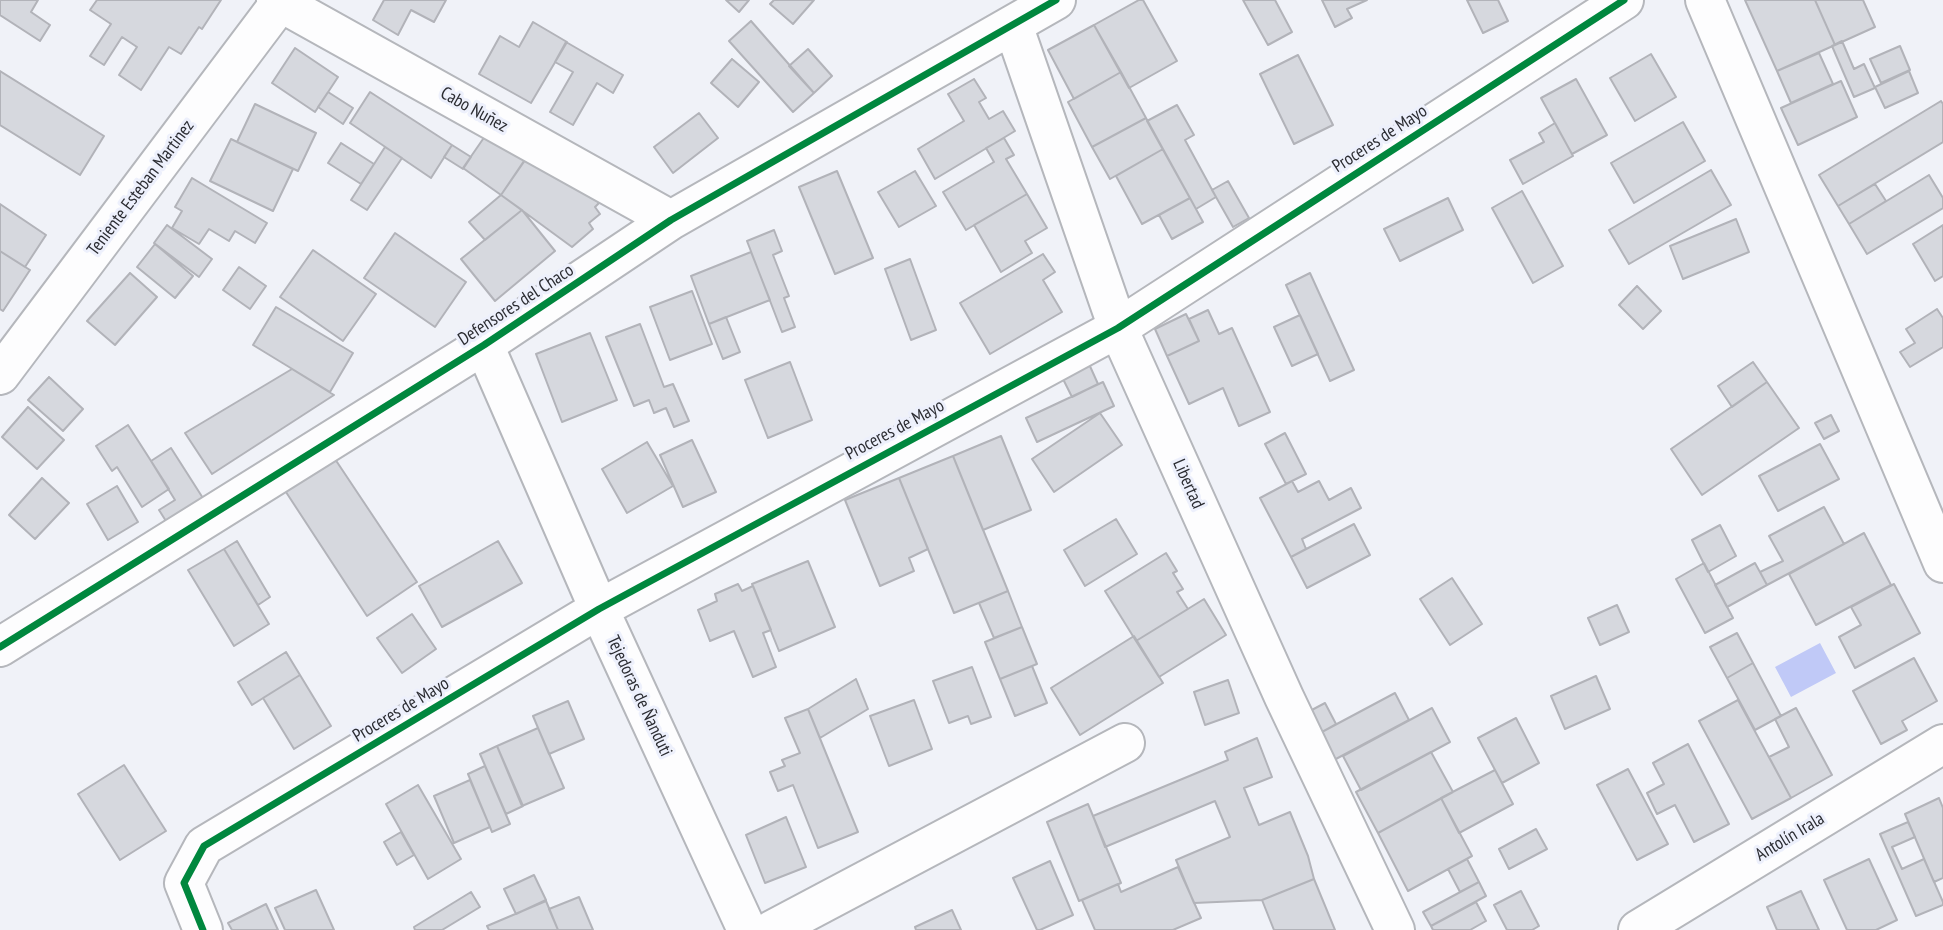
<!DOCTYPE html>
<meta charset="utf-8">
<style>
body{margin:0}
canvas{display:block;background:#f0f2f8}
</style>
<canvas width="1943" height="930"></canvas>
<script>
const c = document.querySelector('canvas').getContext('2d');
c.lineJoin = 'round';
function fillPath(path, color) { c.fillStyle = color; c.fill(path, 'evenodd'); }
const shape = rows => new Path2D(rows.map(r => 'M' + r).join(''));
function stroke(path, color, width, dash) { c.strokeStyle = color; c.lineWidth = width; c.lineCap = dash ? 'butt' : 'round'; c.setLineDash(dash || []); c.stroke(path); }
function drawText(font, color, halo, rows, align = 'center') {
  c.font = font + ' "PT Sans Narrow",sans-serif'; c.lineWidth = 6; c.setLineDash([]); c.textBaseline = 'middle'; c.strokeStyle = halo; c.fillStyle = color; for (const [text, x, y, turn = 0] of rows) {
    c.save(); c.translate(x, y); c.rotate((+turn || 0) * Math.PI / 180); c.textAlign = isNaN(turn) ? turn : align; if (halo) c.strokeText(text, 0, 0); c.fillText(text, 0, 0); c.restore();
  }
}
const water = shape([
 [1820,643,1836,673,1791,697,1775,667]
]);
const building = shape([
 [0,0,38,0,31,12,50,25,40,41,0,15,0,0],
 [97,0,221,0,202,29,199,27,181,54,169,47,141,90,119,75,137,47,122,37,104,65,90,56,111,24,90,10,97,0],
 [384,0,446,0,434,22,411,10,398,35,373,20,384,0],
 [726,0,749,0,739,12,726,0],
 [774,0,814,0,793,24,770,4,774,0],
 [1139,0,1143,0,1177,61,1129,88,1094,25,1139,0],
 [1243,0,1275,0,1292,32,1268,45,1243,0],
 [1322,0,1367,0,1347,9,1352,18,1335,27,1322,0],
 [1467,0,1498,0,1508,21,1483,33,1467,0],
 [1745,0,1815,0,1835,45,1777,71,1745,0],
 [1815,0,1863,0,1875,27,1835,45,1815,0],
 [751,21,814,93,793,112,729,41,751,21],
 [533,22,567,42,531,103,479,74,500,36,519,47,533,22],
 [1094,25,1121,72,1074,99,1048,50,1094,25],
 [1842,41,1854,69,1864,64,1875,88,1854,97,1832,46,1842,41],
 [566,42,623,75,613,93,597,83,573,125,550,112,573,72,555,62,566,42],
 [1900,46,1910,70,1881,83,1870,59,1900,46],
 [295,48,338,77,315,112,272,83,295,48],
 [808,49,832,76,814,93,789,66,808,49],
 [1819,53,1833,84,1791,103,1777,71,1819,53],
 [1651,54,1676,97,1635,121,1610,78,1651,54],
 [1298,55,1333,125,1294,144,1260,74,1298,55],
 [732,59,759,82,738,107,711,83,732,59],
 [0,71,104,136,80,175,0,125,0,71],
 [1909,71,1918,93,1885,108,1875,87,1909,71],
 [1121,72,1146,118,1092,147,1068,102,1121,72],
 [974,79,986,98,979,102,989,119,1003,111,1015,131,935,179,918,149,964,121,948,94,974,79],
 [1576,79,1607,135,1572,154,1541,98,1576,79],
 [1841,81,1857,117,1798,145,1781,108,1841,81],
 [328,92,353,108,343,124,318,107,328,92],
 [370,92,452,145,431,178,350,123,370,92],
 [1941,101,1943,104,1943,142,1838,206,1819,175,1941,101],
 [255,104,316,133,298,171,237,142,255,104],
 [1177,105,1194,135,1185,140,1216,197,1196,209,1147,121,1177,105],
 [699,113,718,138,673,173,654,147,699,113],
 [1146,118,1163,149,1110,179,1092,147,1146,118],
 [1683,122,1705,161,1634,203,1611,163,1683,122],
 [1555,123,1573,156,1523,184,1510,160,1544,142,1539,133,1555,123],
 [492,126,530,153,501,195,463,168,492,126],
 [1004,138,1014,155,1006,159,1027,194,966,230,943,192,994,162,986,148,1004,138],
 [231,139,293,169,273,211,210,181,231,139],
 [341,143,374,164,361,184,328,163,341,143],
 [452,145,471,157,463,169,444,157,452,145],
 [385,147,402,158,367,210,351,200,385,147],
 [1163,149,1190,198,1142,224,1116,176,1163,149],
 [526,158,600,202,595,207,600,214,589,223,593,229,572,247,501,195,526,158],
 [1711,170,1731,205,1629,264,1609,230,1711,170],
 [837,171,873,258,835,274,799,187,837,171],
 [915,171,936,206,899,227,878,192,915,171],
 [1929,175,1943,198,1943,208,1867,254,1849,224,1929,175],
 [192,178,267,223,255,243,235,231,229,241,209,229,199,244,172,228,182,211,175,207,192,178],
 [1228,181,1249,218,1233,227,1212,190,1228,181],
 [1875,184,1886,201,1849,224,1838,206,1875,184],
 [1522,191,1563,266,1533,283,1492,208,1522,191],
 [1027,194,1047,228,1025,241,1032,253,1001,272,974,225,1027,194],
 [501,195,522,210,485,240,469,222,501,195],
 [1190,198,1203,222,1172,239,1159,215,1190,198],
 [1448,198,1463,230,1400,261,1384,229,1448,198],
 [0,204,46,235,25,267,0,251,0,204],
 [522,210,555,251,495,301,461,259,522,210],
 [1736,219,1749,252,1683,279,1670,246,1736,219],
 [167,225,212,259,199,277,154,243,167,225],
 [1943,225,1943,276,1935,281,1913,244,1943,225],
 [774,230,782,251,773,255,789,296,784,298,795,327,782,332,747,241,774,230],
 [395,233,466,282,435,327,364,278,395,233],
 [155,244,193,276,175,298,137,267,155,244],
 [313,250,376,294,343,341,280,297,313,250],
 [0,251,30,270,3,311,0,309,0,251],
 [751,252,770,300,709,324,691,276,751,252],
 [1043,254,1055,272,1043,280,1062,312,990,354,960,303,1043,254],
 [910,259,936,330,911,340,885,269,910,259],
 [239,267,266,286,250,309,223,290,239,267],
 [130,273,157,297,115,345,87,321,130,273],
 [1310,273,1354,370,1330,381,1286,285,1310,273],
 [1637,286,1661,311,1643,329,1619,305,1637,286],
 [692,291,712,344,670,360,650,307,692,291],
 [276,307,353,353,330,392,253,345,276,307],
 [1937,309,1943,318,1943,347,1910,367,1900,352,1915,343,1906,329,1937,309],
 [1208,310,1219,334,1232,328,1270,412,1239,426,1223,388,1189,404,1167,356,1199,341,1189,319,1208,310],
 [1186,314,1199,341,1167,356,1155,329,1186,314],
 [1300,315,1318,354,1292,366,1274,327,1300,315],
 [726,317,740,352,723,359,709,324,726,317],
 [640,324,664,387,673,384,689,421,674,427,666,408,654,413,649,400,634,406,606,337,640,324],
 [590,333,617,400,562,422,536,354,590,333],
 [790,362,812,420,768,438,745,380,790,362],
 [1753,362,1767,382,1732,407,1718,386,1753,362],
 [1089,364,1098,384,1072,397,1062,377,1089,364],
 [292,369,334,395,212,474,185,433,292,369],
 [49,377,83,409,63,431,28,400,49,377],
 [1103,382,1114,406,1037,442,1026,418,1103,382],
 [1767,382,1799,428,1702,495,1671,449,1767,382],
 [28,407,64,440,37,469,2,437,28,407],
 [1100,413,1122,445,1054,492,1032,459,1100,413],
 [1831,415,1839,431,1824,439,1815,423,1831,415],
 [128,425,169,489,142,507,117,467,112,471,96,446,128,425],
 [1285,433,1306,474,1286,484,1265,444,1285,433],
 [1001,436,1031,510,983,530,953,456,1001,436],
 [692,440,716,492,683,507,660,455,692,440],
 [647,442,673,486,627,513,602,469,647,442],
 [1820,444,1839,479,1778,511,1759,476,1820,444],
 [171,448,208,506,171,529,159,510,175,500,151,461,171,448],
 [333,456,417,582,367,616,284,489,333,456],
 [953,456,1008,591,954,613,899,478,953,456],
 [42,478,69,503,35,539,9,515,42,478],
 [899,478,928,549,909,558,914,571,880,586,845,500,899,478],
 [1292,481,1298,492,1319,481,1329,500,1351,488,1361,508,1302,539,1306,549,1291,557,1260,498,1292,481],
 [117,486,138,522,108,540,87,504,117,486],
 [1824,507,1844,544,1767,585,1760,572,1783,561,1769,536,1824,507],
 [1116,519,1137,554,1085,586,1064,550,1116,519],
 [1354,524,1370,555,1307,588,1291,557,1354,524],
 [1720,525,1736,556,1708,572,1692,540,1720,525],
 [1864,533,1891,585,1816,625,1789,574,1864,533],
 [237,541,270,597,258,605,224,549,237,541],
 [498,541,522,583,442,627,419,586,498,541],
 [224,549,269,624,234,646,188,570,224,549],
 [1166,553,1177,571,1173,573,1183,589,1177,592,1188,609,1136,641,1105,591,1166,553],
 [808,561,835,627,779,651,752,584,808,561],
 [1704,563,1733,618,1705,633,1676,579,1704,563],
 [1755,563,1767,585,1727,607,1715,585,1755,563],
 [1452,578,1482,624,1450,645,1420,599,1452,578],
 [738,584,742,591,753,586,771,630,763,633,776,667,753,677,734,631,710,641,698,610,717,601,715,594,738,584],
 [1894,584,1920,633,1855,668,1839,637,1861,625,1851,607,1894,584],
 [1008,591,1022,627,994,638,979,603,1008,591],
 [1204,599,1226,635,1159,677,1136,641,1204,599],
 [1617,605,1629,632,1600,645,1588,618,1617,605],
 [412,614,436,649,402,673,377,638,412,614],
 [1022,627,1037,664,1000,679,985,642,1022,627],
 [1737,633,1753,663,1727,678,1710,647,1737,633],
 [1134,636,1163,683,1080,735,1051,688,1134,636],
 [286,652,300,675,252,705,238,682,286,652],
 [1914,658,1937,701,1902,721,1907,730,1881,744,1853,691,1914,658],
 [1753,663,1781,716,1755,730,1727,678,1753,663],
 [1032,666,1047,703,1015,716,1000,679,1032,666],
 [972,667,991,717,971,724,968,716,949,723,933,681,972,667],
 [300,675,331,726,294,749,263,698,300,675],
 [1596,676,1610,709,1565,729,1551,696,1596,676],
 [856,679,868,709,820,738,808,709,856,679],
 [1228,680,1239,713,1205,725,1194,692,1228,680],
 [1395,693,1409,720,1334,760,1320,733,1395,693],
 [914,700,932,749,889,766,870,716,914,700],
 [1738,700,1791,798,1752,819,1699,721,1738,700],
 [568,701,584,739,549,754,533,716,568,701],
 [1325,703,1336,724,1320,733,1308,712,1325,703],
 [1432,708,1450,742,1361,790,1343,756,1432,708],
 [1796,708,1832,775,1791,798,1769,757,1789,747,1775,719,1796,708],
 [808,709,858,832,818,848,793,785,778,791,770,772,785,766,782,760,800,753,785,718,808,709],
 [1516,718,1539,763,1502,783,1478,738,1516,718],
 [538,728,564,788,522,806,497,746,538,728],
 [1257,738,1272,777,1244,788,1259,825,1290,812,1308,856,1314,879,1262,900,1194,903,1176,860,1230,837,1215,801,1105,847,1093,816,1228,760,1225,752,1257,738],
 [1688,744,1729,824,1694,842,1675,805,1657,814,1647,793,1664,784,1653,763,1688,744],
 [497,746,523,806,506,814,480,754,497,746],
 [1431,752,1453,792,1378,833,1356,792,1431,752],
 [124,765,166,831,120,860,78,794,124,765],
 [485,766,510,824,492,832,468,774,485,766],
 [1628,769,1668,844,1637,860,1597,785,1628,769],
 [1495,770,1513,804,1459,833,1441,798,1495,770],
 [470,780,490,827,454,843,434,796,470,780],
 [418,785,461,859,428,879,386,804,418,785],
 [1441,798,1472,856,1408,891,1378,833,1441,798],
 [1939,798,1943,808,1943,878,1934,882,1905,814,1939,798],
 [1088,804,1121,883,1079,901,1047,822,1088,804],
 [786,817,806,867,765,883,746,835,786,817],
 [1908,822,1915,837,1892,847,1902,869,1924,859,1943,902,1943,905,1916,916,1880,834,1908,822],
 [1536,829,1547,849,1509,869,1499,849,1536,829],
 [401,832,414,855,397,865,384,842,401,832],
 [1467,859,1479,882,1460,892,1448,869,1467,859],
 [1869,859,1897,920,1876,930,1847,930,1824,880,1869,859],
 [1050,861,1073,915,1040,930,1037,930,1013,878,1050,861],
 [1178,867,1201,918,1173,930,1095,930,1082,900,1118,884,1121,892,1178,867],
 [534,875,546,900,516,914,504,889,534,875],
 [1314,879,1335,930,1274,930,1262,900,1314,879],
 [1479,882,1486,896,1431,926,1423,912,1479,882],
 [316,890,334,930,285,930,275,908,316,890],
 [1521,891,1539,926,1532,930,1507,930,1494,905,1521,891],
 [1801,891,1819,930,1777,930,1767,907,1801,891],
 [471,892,480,907,442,930,415,930,414,927,471,892],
 [579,897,593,930,558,930,549,909,579,897],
 [546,901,558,930,489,930,487,926,546,901],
 [1476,902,1486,921,1470,930,1433,930,1431,926,1476,902],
 [266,904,278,930,232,930,228,923,266,904],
 [952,910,961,930,916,930,915,927,952,910]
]);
const street = shape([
 [276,0,671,220],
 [1705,0,1943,563],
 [1013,25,1118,328,1284,697,1395,930],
 [484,345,599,609,747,930],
 [0,647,484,345,671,220,1056,0],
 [203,930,184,883,204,846,599,609,1118,328,1624,0],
 [772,930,1125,743],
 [1638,930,1943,744]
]);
const secondary = shape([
 [0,375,282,0]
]);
const cycleway = shape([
 [0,647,484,345,671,220,1056,0],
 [203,930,184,883,204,846,599,609,1118,328,1624,0]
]);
const streetNames = [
 ["Cabo Nuñez",474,110,29],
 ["Proceres de Mayo",1380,139,-33],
 ["Teniente Esteban Martinez",141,188,-53],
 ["Defensores del Chaco",516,305,-33],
 ["Proceres de Mayo",895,430,-28],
 ["Libertad",1188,484,66],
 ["Tejedoras de Ñanduti",639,696,65],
 ["Proceres de Mayo",401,710,-31],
 ["Antolín Irala",1790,837,-31]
];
fillPath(water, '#c0c9f7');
fillPath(building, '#d6d8de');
stroke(building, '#b2b3b9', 2);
stroke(street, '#b5b7bc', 42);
stroke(secondary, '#b5b7bc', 42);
stroke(street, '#fdfdfe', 38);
stroke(secondary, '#fdfdfe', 38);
stroke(cycleway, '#00873e', 7);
drawText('18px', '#2b2c32', '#edf0fc', streetNames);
</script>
